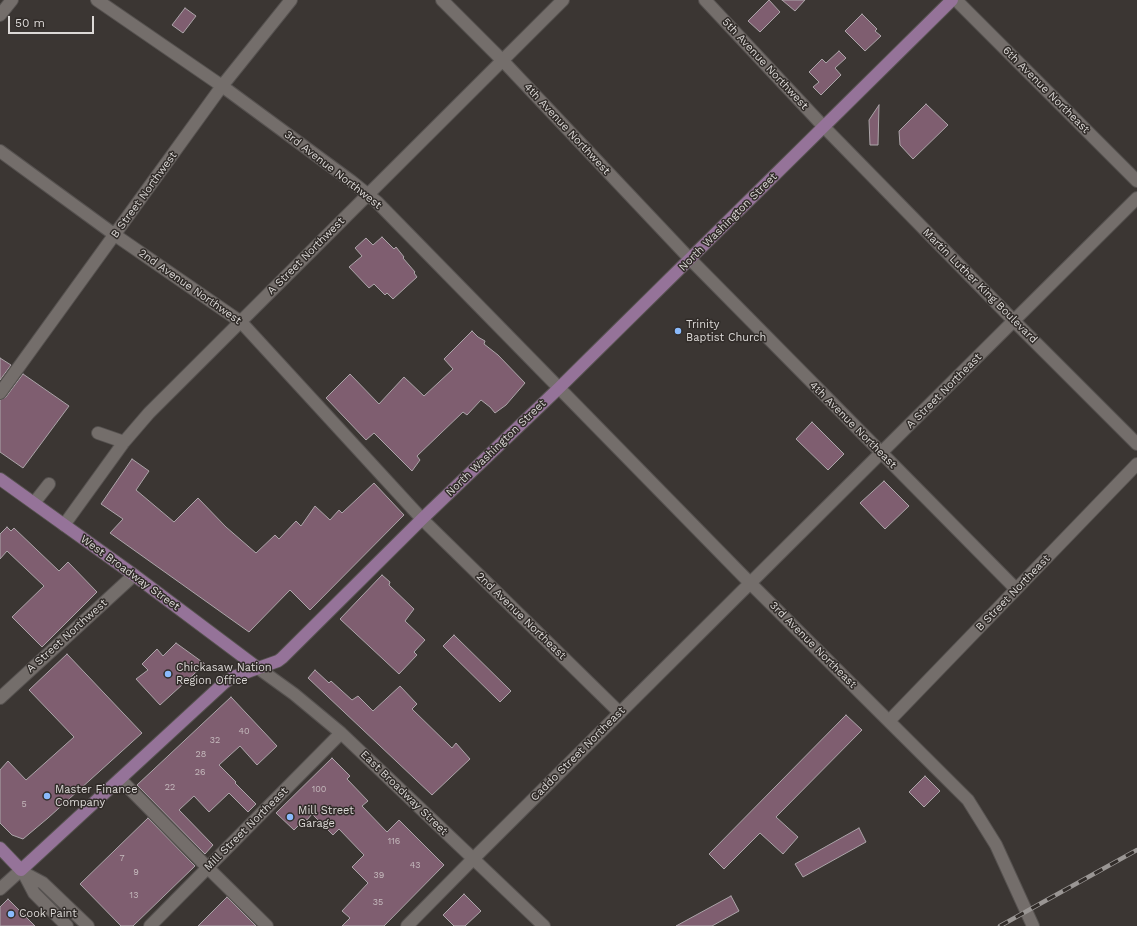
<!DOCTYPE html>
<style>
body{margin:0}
#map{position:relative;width:1137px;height:926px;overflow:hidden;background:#3b3633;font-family:"Work Sans",sans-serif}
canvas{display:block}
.scale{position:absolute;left:8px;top:16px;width:86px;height:18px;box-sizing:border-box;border:2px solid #dcd9d7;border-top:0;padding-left:5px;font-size:12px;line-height:14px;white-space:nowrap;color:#dcd9d7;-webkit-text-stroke:3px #312c29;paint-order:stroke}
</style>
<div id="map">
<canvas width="1137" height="926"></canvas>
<div class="scale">50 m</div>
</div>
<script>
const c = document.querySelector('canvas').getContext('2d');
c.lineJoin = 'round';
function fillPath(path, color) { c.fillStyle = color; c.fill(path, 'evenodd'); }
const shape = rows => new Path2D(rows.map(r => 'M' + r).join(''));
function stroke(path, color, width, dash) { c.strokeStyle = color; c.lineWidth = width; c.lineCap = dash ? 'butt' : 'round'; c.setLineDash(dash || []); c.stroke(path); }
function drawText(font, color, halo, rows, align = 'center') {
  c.font = font + ' "Work Sans",sans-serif'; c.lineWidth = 3; c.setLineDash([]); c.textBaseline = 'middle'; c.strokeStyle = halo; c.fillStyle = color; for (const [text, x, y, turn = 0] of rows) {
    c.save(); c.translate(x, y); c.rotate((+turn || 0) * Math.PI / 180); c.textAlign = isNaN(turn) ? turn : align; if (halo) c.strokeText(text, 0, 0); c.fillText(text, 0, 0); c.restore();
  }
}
const building = shape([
 [769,0,780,12,760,32,748,21,769,0],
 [782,0,805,0,795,11,782,0],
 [185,8,196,16,183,33,172,25,185,8],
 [862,14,877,29,875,31,881,36,865,51,845,31,862,14],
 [839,51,846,58,835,68,841,75,821,95,813,87,819,82,809,72,822,59,826,63,839,51],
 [926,104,948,125,913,159,900,145,899,131,926,104],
 [879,105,878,145,870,145,869,120,879,105],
 [382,237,394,249,396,247,404,257,403,258,415,272,414,273,417,277,393,299,387,293,385,295,374,284,369,288,349,267,362,256,355,248,366,238,373,245,382,237],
 [472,331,478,337,485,341,484,344,498,355,525,383,506,405,495,413,490,407,481,400,467,415,463,412,417,456,420,460,412,471,374,433,366,440,326,398,350,374,379,404,404,377,424,396,453,369,444,359,472,331],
 [0,358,11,365,0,380,0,358],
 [23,374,69,406,23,468,0,452,0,400,6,397,23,374],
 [812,422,844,454,828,470,796,439,812,422],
 [132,459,149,471,136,490,174,522,198,498,226,527,256,553,275,535,279,539,296,521,301,526,315,506,330,520,339,510,342,513,374,483,404,515,310,610,290,590,249,632,110,533,123,519,101,504,132,459],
 [884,481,909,506,885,529,860,503,884,481],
 [7,527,11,531,14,528,59,571,68,562,97,592,42,647,12,617,44,586,7,551,0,559,0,534,7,527],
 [382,575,390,582,389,585,414,609,405,621,425,640,414,652,417,655,399,674,340,619,382,575],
 [454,635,511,691,500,702,443,646,454,635],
 [176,643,205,664,160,705,136,679,148,670,142,664,157,649,163,656,176,643],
 [67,654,142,733,48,818,23,839,12,835,0,823,0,770,8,761,26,780,74,737,29,690,67,654],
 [315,670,329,683,331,681,352,700,358,696,373,711,400,686,417,704,412,709,452,748,456,743,470,759,432,795,308,678,315,670],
 [231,697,277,746,257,765,240,746,219,765,236,782,235,783,256,804,248,812,229,793,209,812,194,796,179,810,213,845,205,854,137,785,231,697],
 [846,715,862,730,776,817,798,837,783,854,760,833,724,869,709,854,846,715],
 [332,758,350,776,347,779,368,801,362,806,387,832,399,820,444,865,384,926,342,926,350,918,342,911,368,883,352,867,364,855,339,829,333,835,312,814,307,820,305,819,294,830,276,813,332,758],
 [925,776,940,791,924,807,909,792,925,776],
 [148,818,195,866,133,926,121,926,80,884,148,818],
 [859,828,866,842,803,877,795,864,859,828],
 [464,894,481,911,465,926,454,926,443,915,464,894],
 [731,896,739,911,712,926,676,926,731,896],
 [227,897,256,926,198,926,227,897],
 [8,899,35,926,0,926,0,907,8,899]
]);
const minor = shape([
 [97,0,222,86,351,181,377,202,750,583,968,800,996,845,1033,926],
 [442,0,503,61,690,259,1016,589],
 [705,0,824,127,1014,321,1137,444],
 [956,0,1137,181],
 [0,15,12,0],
 [0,151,115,235,241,322,422,519,620,713],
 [0,393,222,86,291,0],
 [98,433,124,442],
 [34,503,49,484],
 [64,525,124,442,149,413,563,0],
 [258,668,294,694,341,733,544,926],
 [0,698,134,575],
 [889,721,1137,464],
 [120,779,208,868,267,926],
 [21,870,28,875,43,883,88,926],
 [23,872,34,893,67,926],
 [0,889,21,870],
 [150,926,341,733],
 [407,926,473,859,1137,198]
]);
const major = shape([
 [0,479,134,575,258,668],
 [0,848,21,870,224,683,233,677,278,661,282,658,422,519,559,388,952,0]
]);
const rail = shape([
 [1000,926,1137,850]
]);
const markers = [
 [678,331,4,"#8abafc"],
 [168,674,4,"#8abafc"],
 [47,796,4,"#8abafc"],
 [290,817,4,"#8abafc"],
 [11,914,4,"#8abafc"]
];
const numberNames = [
 ["40",244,731],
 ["32",215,740],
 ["28",201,754],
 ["26",200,772],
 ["22",170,787],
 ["100",319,789],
 ["5",24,804],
 ["116",394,841],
 ["7",122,858],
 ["43",415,865],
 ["9",136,872],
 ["39",379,875],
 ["13",134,895],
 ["35",378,902]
];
const streetNames = [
 ["5th Avenue Northwest",765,64,47],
 ["6th Avenue Northeast",1046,90,45],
 ["4th Avenue Northwest",567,129,47],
 ["3rd Avenue Northwest",333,170,38],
 ["B Street Northwest",144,195,-54],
 ["North Washington Street",728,222,-45],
 ["A Street Northwest",306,256,-45],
 ["Martin Luther King Boulevard",980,286,45],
 ["2nd Avenue Northwest",190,287,35],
 ["A Street Northeast",944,391,-45],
 ["4th Avenue Northeast",853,425,45],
 ["North Washington Street",496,448,-44],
 ["West Broadway Street",130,573,36],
 ["B Street Northeast",1013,593,-46],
 ["2nd Avenue Northeast",521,616,44],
 ["A Street Northwest",67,636,-42],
 ["3rd Avenue Northeast",813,645,45],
 ["Caddo Street Northeast",578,754,-45],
 ["East Broadway Street",404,793,44],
 ["Mill Street Northeast",246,829,-45]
];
const poiNames = [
 ["Trinity",686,325],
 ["Baptist Church",686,338],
 ["Chickasaw Nation",176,668],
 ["Region Office",176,681],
 ["Master Finance",55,790],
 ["Company",55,803],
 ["Mill Street",298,811],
 ["Garage",298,824],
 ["Cook Paint",19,914]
];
fillPath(building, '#7f5e70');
stroke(building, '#aca5a9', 1);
stroke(minor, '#565250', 14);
stroke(major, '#565250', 14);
stroke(minor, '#746e6b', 12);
stroke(major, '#957399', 12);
stroke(rail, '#9a9694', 4.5);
stroke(rail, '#312c29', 3, [9]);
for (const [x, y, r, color] of markers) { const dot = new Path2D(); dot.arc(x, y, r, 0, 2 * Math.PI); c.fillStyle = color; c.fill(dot); stroke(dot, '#312c29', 1.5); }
drawText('9px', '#c5babd', null, numberNames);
drawText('11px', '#dcd9d7', '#312c29', streetNames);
drawText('11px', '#dcd9d7', '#312c29', poiNames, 'left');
</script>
